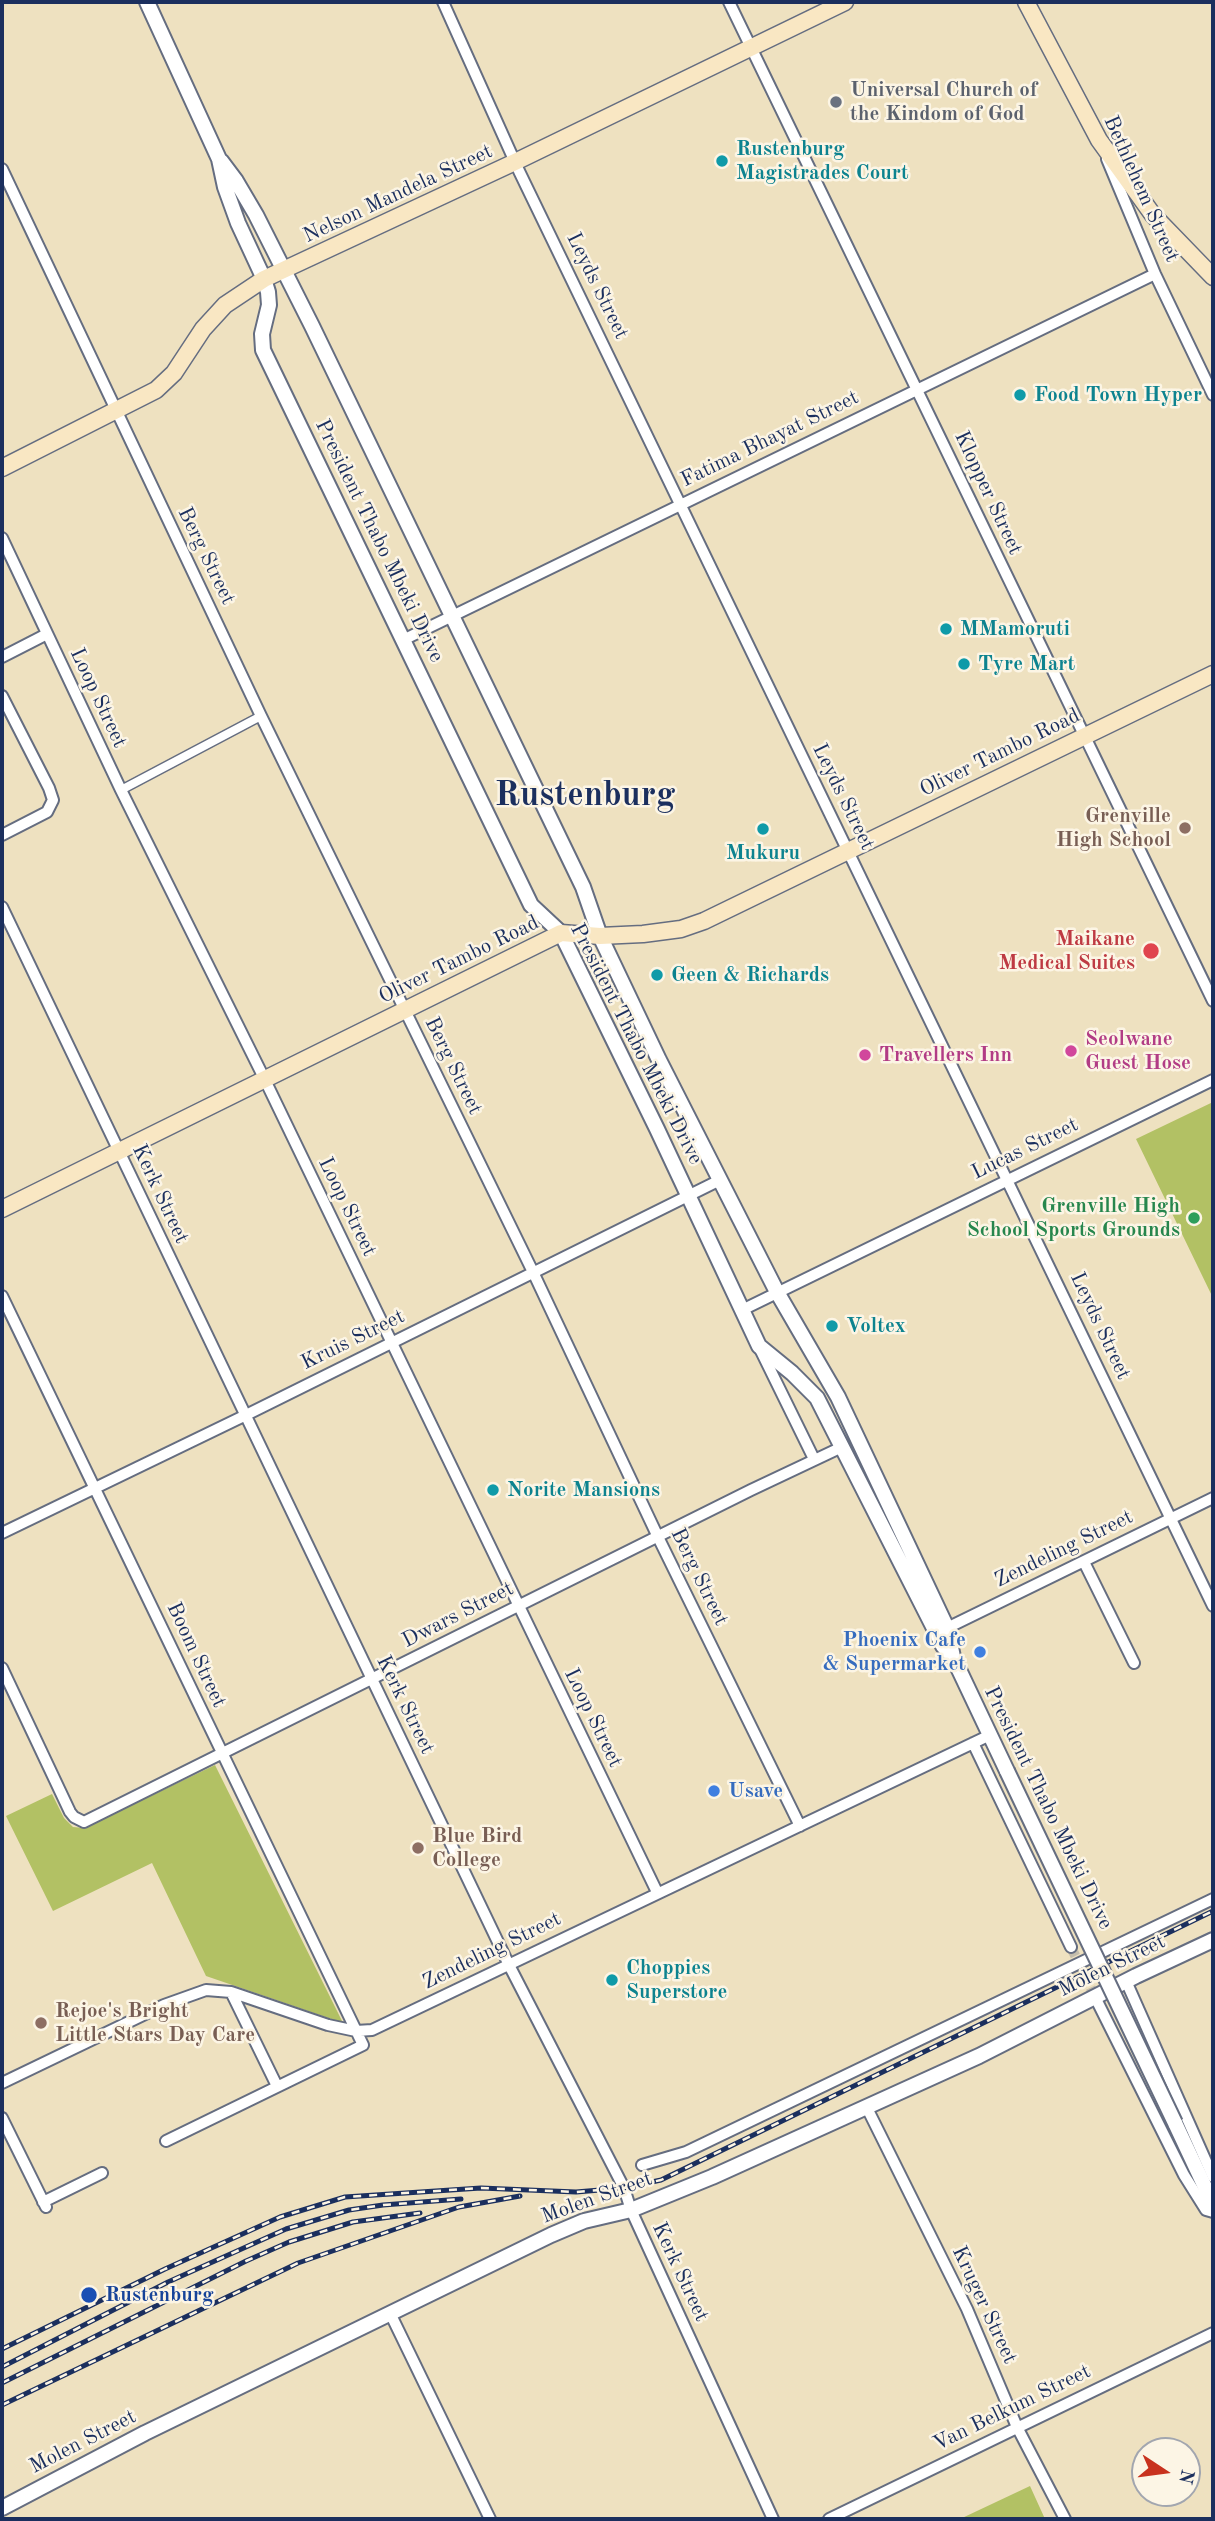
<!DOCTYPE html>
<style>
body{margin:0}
#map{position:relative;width:1215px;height:2521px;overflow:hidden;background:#eee1c0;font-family:"Old Standard TT",serif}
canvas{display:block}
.frame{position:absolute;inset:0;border:4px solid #1b2f5e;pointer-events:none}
.north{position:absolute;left:1131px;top:2437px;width:70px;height:70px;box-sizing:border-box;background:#fcf5e5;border:2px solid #a2a6af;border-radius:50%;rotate:103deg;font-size:19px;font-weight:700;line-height:28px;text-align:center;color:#1b2f5e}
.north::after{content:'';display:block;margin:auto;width:24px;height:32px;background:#c8321e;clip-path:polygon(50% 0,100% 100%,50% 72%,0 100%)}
</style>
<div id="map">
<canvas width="1215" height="2521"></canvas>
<div class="frame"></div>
<div class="north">N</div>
</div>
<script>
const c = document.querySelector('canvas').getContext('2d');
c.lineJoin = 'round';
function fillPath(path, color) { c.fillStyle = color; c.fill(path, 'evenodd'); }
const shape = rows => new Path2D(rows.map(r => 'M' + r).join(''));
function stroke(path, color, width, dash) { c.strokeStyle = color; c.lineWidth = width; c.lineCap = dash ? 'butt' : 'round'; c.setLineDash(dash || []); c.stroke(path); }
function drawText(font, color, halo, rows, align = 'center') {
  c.font = font + ' "Old Standard TT",serif'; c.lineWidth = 5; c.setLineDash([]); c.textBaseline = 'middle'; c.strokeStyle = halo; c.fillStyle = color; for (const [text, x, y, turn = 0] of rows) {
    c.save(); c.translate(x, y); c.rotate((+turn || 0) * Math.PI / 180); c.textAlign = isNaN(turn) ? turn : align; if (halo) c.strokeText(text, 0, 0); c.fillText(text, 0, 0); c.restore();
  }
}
const green = shape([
 [1213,1102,1213,1298,1136,1139],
 [215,1765,343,2023,206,1976,152,1863,53,1911,6,1816,52,1794,64,1818,73,1827,84,1828],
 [1030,2486,1045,2519,960,2519]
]);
const minorTunnel = shape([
 [1071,1947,1097,2001]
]);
const pedestrian = shape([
 [121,790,261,716]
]);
const minor = shape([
 [443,2,519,171,1213,1606],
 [729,2,1213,1001],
 [1107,159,1155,274,1213,395],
 [2,169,261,716,533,1272,658,1537,800,1826],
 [2,538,121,790,265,1080,657,1892],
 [403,640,1155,274],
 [2,657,47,634],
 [2,696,49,788,53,800,47,812,2,835],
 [2,907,509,1965,624,2188,631,2210,773,2519],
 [2,1296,363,2045,166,2141],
 [742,1310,1213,1080],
 [760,1349,814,1459],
 [2,1533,244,1416,720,1180],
 [1084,1562,1134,1663],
 [942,1628,947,1628,1213,1498],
 [2,1668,70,1812,74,1817,84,1822,751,1490,842,1447],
 [973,1743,1071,1947],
 [1126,1981,1213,2177],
 [231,1992,277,2086],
 [1098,2003,1184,2175,1206,2210,1213,2212],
 [2,2083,164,2005,206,1990,231,1992,328,2025,356,2031,372,2030,988,1736],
 [867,2108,967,2309,1017,2427,1065,2519],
 [2,2118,46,2207],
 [642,2165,686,2152,1213,1899],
 [43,2202,102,2173],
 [390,2313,490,2519],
 [829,2519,1213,2333]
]);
const tertiary = shape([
 [147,2,219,159,225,187,238,223,264,279,268,292,269,305,262,334,263,350,531,905,561,933,657,1129,759,1346,792,1373,817,1398,943,1646,953,1657],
 [221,161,236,181,256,215,312,326,583,887,600,936,659,1060,777,1292,838,1397,947,1628,953,1657,1007,1771],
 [1175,2123,1213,2204],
 [2,2508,145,2433,551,2235,584,2221,631,2210,712,2177,979,2056,1136,1976,1213,1940]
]);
const secondary = shape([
 [1026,2,1099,140,1153,215,1213,277],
 [2,468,156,390,174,373,203,329,225,305,264,279,515,162,845,2],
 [2,1209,561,933,600,936,643,934,681,929,704,921,1213,674]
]);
const rail = shape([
 [2,2349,165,2269,280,2217,345,2197,481,2188,576,2192,624,2188,661,2180,1213,1911],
 [2,2367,168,2282,286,2229,349,2210,383,2205,461,2199],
 [2,2383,246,2261,289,2242,353,2222,420,2213],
 [2,2405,298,2263,459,2207,520,2196]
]);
const tertiaryBridge = shape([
 [1007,1771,1175,2123]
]);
const markers = [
 [836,102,7,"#6b7280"],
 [722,161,7,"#0f9aa8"],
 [1020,395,7,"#0f9aa8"],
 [946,629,7,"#0f9aa8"],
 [964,664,7,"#0f9aa8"],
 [1185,828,7,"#8d6e63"],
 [763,829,7,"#0f9aa8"],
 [1151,951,9,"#e0444e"],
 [657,975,7,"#0f9aa8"],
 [1071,1051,7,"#d1479c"],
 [865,1055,7,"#d1479c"],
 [1194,1218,7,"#2e9e5b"],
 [832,1326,7,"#0f9aa8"],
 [493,1490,7,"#0f9aa8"],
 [980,1652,7,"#3f7fe0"],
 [714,1791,7,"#3f7fe0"],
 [418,1848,7,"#8d6e63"],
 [612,1980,7,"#0f9aa8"],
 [41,2023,7,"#8d6e63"],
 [89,2295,9,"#1a4fb4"]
];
const worshipNames = [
 ["Universal Church of",850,90],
 ["the Kindom of God",850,114]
];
const cultureNames = [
 ["Rustenburg",736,149],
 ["Magistrades Court",736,173],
 ["Food Town Hyper",1034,395],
 ["MMamoruti",960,629],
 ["Tyre Mart",978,664],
 ["Mukuru",763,853,"center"],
 ["Geen & Richards",671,975],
 ["Voltex",846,1326],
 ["Norite Mansions",507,1490],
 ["Choppies",626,1968],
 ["Superstore",626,1992]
];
const streetNames = [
 ["Bethlehem Street",1141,189,66],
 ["Nelson Mandela Street",398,194,-25],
 ["Leyds Street",597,286,64],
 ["Fatima Bhayat Street",770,439,-26],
 ["Klopper Street",988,493,65],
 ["President Thabo Mbeki Drive",379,541,64],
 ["Berg Street",206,556,64],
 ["Loop Street",98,698,65],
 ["Oliver Tambo Road",1000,753,-26],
 ["Leyds Street",843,797,64],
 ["Oliver Tambo Road",459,960,-26],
 ["President Thabo Mbeki Drive",636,1044,63],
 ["Berg Street",453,1066,64],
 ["Lucas Street",1025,1149,-26],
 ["Kerk Street",160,1194,65],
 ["Loop Street",347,1207,64],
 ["Leyds Street",1100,1326,65],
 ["Kruis Street",353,1340,-26],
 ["Zendeling Street",1064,1549,-26],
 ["Berg Street",699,1577,64],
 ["Dwars Street",458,1615,-27],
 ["Boom Street",196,1655,65],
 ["Kerk Street",405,1705,64],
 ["Loop Street",593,1718,64],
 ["President Thabo Mbeki Drive",1048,1808,64],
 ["Zendeling Street",492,1951,-26],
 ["Molen Street",1112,1966,-26],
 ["Molen Street",597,2198,-20],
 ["Kerk Street",680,2272,65],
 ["Kruger Street",984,2305,65],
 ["Van Belkum Street",1012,2408,-26],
 ["Molen Street",83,2442,-27]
];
const educationNames = [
 ["Grenville",1171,816,"right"],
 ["High School",1171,840,"right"],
 ["Blue Bird",432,1836],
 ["College",432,1860],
 ["Rejoe's Bright",55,2011],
 ["Little Stars Day Care",55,2035]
];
const healthNames = [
 ["Maikane",1135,939],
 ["Medical Suites",1135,963]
];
const hotelNames = [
 ["Seolwane",1085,1039],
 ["Guest Hose",1085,1063],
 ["Travellers Inn",879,1055]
];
const leisureNames = [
 ["Grenville High",1180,1206],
 ["School Sports Grounds",1180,1230]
];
const shopNames = [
 ["Phoenix Cafe",966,1640],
 ["& Supermarket",966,1664],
 ["Usave",728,1791,"left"]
];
const transitNames = [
 ["Rustenburg",105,2295]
];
const townNames = [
 ["Rustenburg",585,796]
];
fillPath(green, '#b2c164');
stroke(minorTunnel, '#c4bdac', 10, [10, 5]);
stroke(pedestrian, '#656d80', 11);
stroke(minor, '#656d80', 14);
stroke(tertiary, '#656d80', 18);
stroke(secondary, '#656d80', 19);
stroke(pedestrian, '#fff', 8);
stroke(minor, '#fff', 10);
stroke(tertiary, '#fff', 14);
stroke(secondary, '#f9e7c3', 16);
stroke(rail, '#1b2f5e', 5);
stroke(rail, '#fcf5e5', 2.5, [8]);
stroke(tertiaryBridge, '#656d80', 18, []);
stroke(tertiaryBridge, '#fff', 14);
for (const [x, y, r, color] of markers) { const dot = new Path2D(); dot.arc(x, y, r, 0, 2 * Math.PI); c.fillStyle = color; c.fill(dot); stroke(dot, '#fcf5e5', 2.5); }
drawText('bold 21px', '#5b616d', '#fcf5e5', worshipNames, 'left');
drawText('bold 21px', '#0d838f', '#fcf5e5', cultureNames, 'left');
drawText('21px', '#1b2f5e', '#fcf5e5', streetNames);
drawText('bold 21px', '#785e54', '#fcf5e5', educationNames, 'left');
drawText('bold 21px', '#be3a42', '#fcf5e5', healthNames, 'right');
drawText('bold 21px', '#b23c85', '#fcf5e5', hotelNames, 'left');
drawText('bold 21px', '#27864d', '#fcf5e5', leisureNames, 'right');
drawText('bold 21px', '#366cbe', '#fcf5e5', shopNames, 'right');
drawText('bold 21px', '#164399', '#fcf5e5', transitNames, 'left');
drawText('bold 35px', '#1b2f5e', '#fcf5e5', townNames);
</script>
